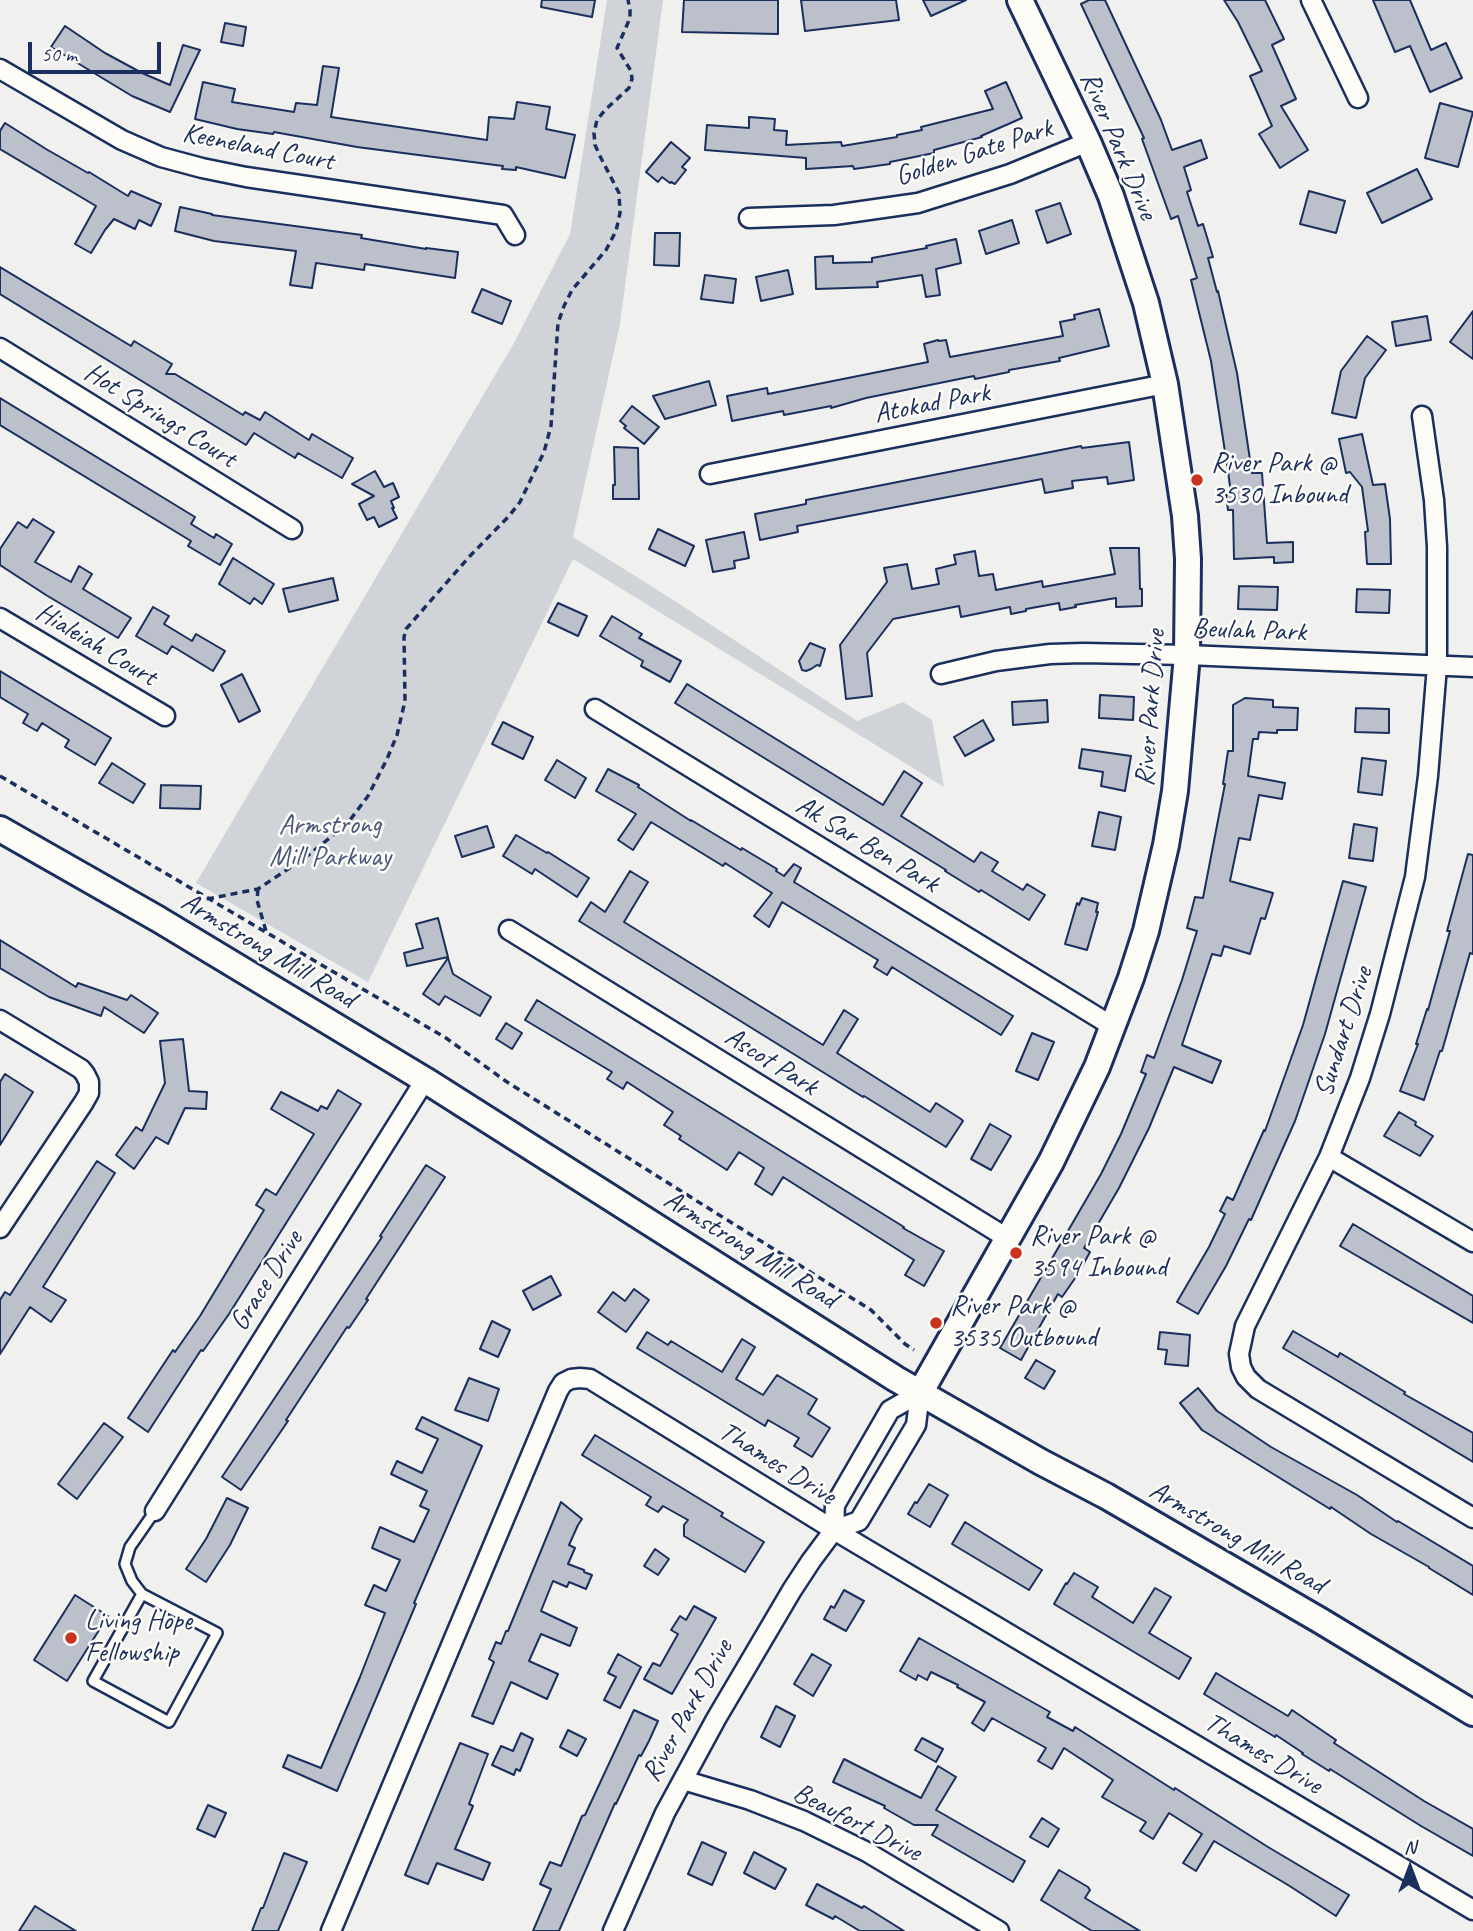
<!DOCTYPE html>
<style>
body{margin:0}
#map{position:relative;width:1473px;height:1931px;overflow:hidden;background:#f0f0ee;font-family:Caveat,sans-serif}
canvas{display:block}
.north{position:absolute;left:1375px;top:1833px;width:70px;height:70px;-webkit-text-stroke:5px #fdfcf7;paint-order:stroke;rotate:0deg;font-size:19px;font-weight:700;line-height:28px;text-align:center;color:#1b2f5e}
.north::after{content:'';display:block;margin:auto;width:24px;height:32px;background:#1b2f5e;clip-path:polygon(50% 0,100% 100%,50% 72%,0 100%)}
.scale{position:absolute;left:28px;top:42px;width:133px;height:32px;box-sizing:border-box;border:4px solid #1b2f5e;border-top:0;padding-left:9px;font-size:21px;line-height:24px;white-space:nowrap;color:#1b2f5e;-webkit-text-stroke:5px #fdfcf7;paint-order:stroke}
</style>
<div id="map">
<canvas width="1473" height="1931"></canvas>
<div class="north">N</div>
<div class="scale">50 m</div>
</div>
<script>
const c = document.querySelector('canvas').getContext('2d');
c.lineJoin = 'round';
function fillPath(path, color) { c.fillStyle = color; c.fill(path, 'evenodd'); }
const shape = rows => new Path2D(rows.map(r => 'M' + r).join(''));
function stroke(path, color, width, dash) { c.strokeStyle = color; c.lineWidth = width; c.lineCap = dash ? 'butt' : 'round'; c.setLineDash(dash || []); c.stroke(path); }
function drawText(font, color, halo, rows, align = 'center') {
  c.font = font + ' Caveat,sans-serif'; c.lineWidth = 5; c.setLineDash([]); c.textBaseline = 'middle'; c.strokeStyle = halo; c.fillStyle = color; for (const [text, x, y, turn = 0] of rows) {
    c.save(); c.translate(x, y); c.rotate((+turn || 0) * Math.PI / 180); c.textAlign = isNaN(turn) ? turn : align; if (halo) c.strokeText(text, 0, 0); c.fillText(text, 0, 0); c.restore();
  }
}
const green = shape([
 [607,0,663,0,620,324,573,537,678,603,857,721,903,702,932,720,944,787,573,559,368,982,196,883,514,343,570,234]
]);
const building = shape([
 [542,0,595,0,592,17,541,7,542,0],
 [684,0,778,0,778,34,682,32,684,0],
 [801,0,896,0,899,20,805,31,801,0],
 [923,0,966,0,931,16,923,0],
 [1089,0,1105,0,1161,120,1172,150,1201,140,1207,158,1184,167,1191,190,1187,192,1198,226,1203,224,1213,257,1208,258,1217,292,1218,291,1237,373,1252,473,1262,473,1267,543,1293,542,1293,562,1274,563,1274,557,1234,559,1233,510,1228,510,1226,495,1231,494,1228,471,1211,361,1191,280,1197,278,1178,216,1171,219,1142,139,1144,138,1081,4,1089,0],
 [1224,0,1265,0,1284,39,1272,45,1296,99,1281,106,1308,150,1280,168,1259,134,1272,126,1250,76,1262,71,1238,22,1224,0],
 [1373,0,1410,0,1431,50,1446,43,1462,78,1430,92,1410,46,1395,52,1373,0],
 [225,23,246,27,243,46,221,42,225,23],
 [65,26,105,53,142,73,170,85,183,45,200,50,170,112,132,96,51,47,65,26],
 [323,66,339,68,331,117,487,140,489,117,514,119,517,102,550,107,546,129,575,135,565,178,516,167,516,170,502,169,503,166,357,147,274,132,273,134,237,129,195,119,203,82,235,89,232,102,294,112,296,103,317,105,323,66],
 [1006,82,1022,118,981,136,982,137,934,150,934,153,890,162,890,164,854,169,853,166,806,169,806,158,705,150,707,125,749,128,749,117,775,119,774,130,787,131,786,145,841,142,842,146,897,137,897,135,922,130,921,127,993,109,985,91,1006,82],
 [1440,103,1473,112,1458,167,1425,158,1440,103],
 [5,123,46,149,88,173,89,172,128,196,131,191,161,204,151,226,139,220,135,229,114,219,105,230,91,253,75,244,96,206,0,149,0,131,5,123],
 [671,142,690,158,682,167,686,170,675,184,671,182,670,183,662,177,658,182,646,172,671,142],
 [1417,169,1432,199,1382,223,1367,193,1417,169],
 [1309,191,1345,201,1336,233,1300,224,1309,191],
 [1060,203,1071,234,1047,243,1036,211,1060,203],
 [180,207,212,214,212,215,362,235,361,238,426,249,426,248,458,252,455,278,365,264,364,270,316,263,312,288,290,285,296,251,214,241,175,231,180,207],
 [1012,220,1019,243,986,254,979,231,1012,220],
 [655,233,680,233,679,266,654,265,655,233],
 [956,239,961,263,936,269,940,295,926,297,922,275,877,282,878,287,816,289,815,257,833,256,833,263,872,262,872,258,927,248,926,246,956,239],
 [0,267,131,346,134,341,172,364,166,374,175,374,243,415,245,412,260,420,265,412,309,440,312,434,353,458,342,478,298,453,295,458,254,433,246,445,0,294,0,267],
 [788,270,793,294,761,301,756,277,788,270],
 [705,275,736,279,733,303,701,299,705,275],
 [482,289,511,301,502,324,472,312,482,289],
 [1099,309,1109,346,1059,358,1060,361,1009,370,1009,372,975,379,974,376,866,398,831,408,831,406,784,415,783,411,732,421,727,396,767,388,768,394,928,362,924,344,938,340,939,341,946,340,950,357,1063,336,1060,322,1075,319,1074,315,1099,309],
 [1473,311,1473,359,1450,342,1473,311],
 [1427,316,1431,340,1396,346,1392,322,1427,316],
 [1367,336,1386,350,1365,378,1356,418,1332,413,1341,371,1367,336],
 [709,381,716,405,665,419,653,396,709,381],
 [0,398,195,517,191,524,214,538,216,534,232,544,220,565,188,546,191,541,0,425,0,398],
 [632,406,659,427,644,444,624,428,626,426,620,421,632,406],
 [1362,434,1373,485,1385,484,1390,519,1391,564,1367,564,1365,532,1368,531,1362,487,1350,472,1346,473,1339,439,1362,434],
 [1129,442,1134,480,1108,484,1107,477,1072,481,1073,488,1045,493,1042,479,797,526,798,532,760,540,755,514,806,504,806,500,1081,446,1082,448,1129,442],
 [614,447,638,448,639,499,613,499,613,485,615,485,614,447],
 [375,471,384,487,393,483,399,497,391,501,394,508,392,508,397,518,379,527,374,517,367,520,359,504,374,496,352,484,375,471],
 [33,519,54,532,35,562,71,582,79,566,92,574,83,589,131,618,118,638,46,595,0,565,0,549,18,522,27,528,33,519],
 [658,529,694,546,685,566,649,549,658,529],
 [744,532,749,558,734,561,735,568,713,572,706,540,744,532],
 [1110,548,1139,548,1140,589,1142,589,1142,606,1116,607,1116,598,1075,605,1076,607,1060,610,1059,603,1026,609,1026,611,1011,614,1010,607,961,617,959,606,893,619,867,653,872,696,846,699,840,645,887,582,884,568,907,564,912,589,939,584,936,569,956,564,954,555,975,551,979,576,993,574,996,590,1042,581,1043,587,1115,574,1110,548],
 [233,558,274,584,262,604,254,598,250,604,219,584,233,558],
 [333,578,338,600,289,612,283,589,333,578],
 [1239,586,1278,587,1277,610,1238,609,1239,586],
 [1357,589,1390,590,1389,613,1356,612,1357,589],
 [558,603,587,616,578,636,548,622,558,603],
 [153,607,169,616,164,624,192,641,196,634,225,651,213,671,172,646,167,654,136,636,153,607],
 [612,616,642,634,639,638,681,661,670,682,641,666,643,661,600,636,612,616],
 [810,643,825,649,820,666,817,665,811,669,806,671,802,670,799,661,810,643],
 [0,671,111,738,95,765,65,747,69,740,42,723,37,731,23,723,28,714,0,697,0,671],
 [242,674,260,711,239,722,221,685,242,674],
 [687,684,883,805,904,771,922,783,901,816,974,862,981,852,998,862,992,871,1023,890,1027,884,1045,895,1029,920,981,890,979,892,945,871,946,870,675,703,687,684],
 [1100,695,1134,697,1133,720,1099,718,1100,695],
 [1245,698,1273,700,1273,707,1298,708,1297,730,1277,730,1277,733,1259,732,1258,739,1253,739,1248,776,1285,783,1282,799,1259,795,1250,840,1239,838,1230,881,1273,893,1265,919,1261,918,1250,954,1224,946,1221,956,1212,954,1182,1045,1221,1061,1212,1083,1174,1067,1149,1128,1119,1188,1084,1248,1090,1252,1078,1274,1062,1297,1058,1294,1021,1360,1000,1348,1101,1174,1121,1134,1146,1074,1141,1072,1147,1055,1154,1058,1182,980,1197,931,1187,928,1195,897,1203,898,1225,784,1223,784,1228,751,1233,751,1233,705,1245,698],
 [1047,700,1048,722,1013,725,1012,702,1047,700],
 [1356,708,1389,709,1389,733,1355,732,1356,708],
 [983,720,994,740,965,756,954,737,983,720],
 [503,722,533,737,523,759,492,744,503,722],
 [1082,749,1131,756,1125,791,1101,786,1103,772,1079,768,1082,749],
 [1362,758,1386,761,1382,795,1358,792,1362,758],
 [557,760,586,778,575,798,545,780,557,760],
 [112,763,145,784,133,803,99,783,112,763],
 [608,769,639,785,638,787,691,821,691,820,741,850,742,848,777,869,776,871,784,876,794,864,801,868,794,882,1013,1016,1001,1035,892,967,887,975,874,967,878,960,782,902,769,927,754,916,772,893,725,863,723,866,651,822,633,850,618,840,636,814,596,791,608,769],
 [161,785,201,786,200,809,160,808,161,785],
 [1099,812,1121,817,1115,850,1092,846,1099,812],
 [1354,824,1377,828,1373,861,1349,858,1354,824],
 [487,826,494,847,462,857,455,836,487,826],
 [516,835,547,853,548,852,589,878,577,897,535,869,532,874,503,856,516,835],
 [1468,854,1473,855,1473,954,1470,953,1442,1051,1440,1051,1424,1100,1400,1091,1418,1044,1416,1044,1427,1009,1428,1010,1450,931,1447,931,1468,854],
 [630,871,648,882,624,922,823,1045,844,1010,858,1019,837,1053,930,1112,936,1103,961,1119,963,1121,946,1147,864,1096,863,1097,579,921,591,902,605,912,630,871],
 [1343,881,1366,887,1325,1034,1295,1121,1251,1220,1249,1219,1226,1266,1198,1314,1177,1302,1209,1247,1225,1214,1220,1211,1227,1197,1233,1200,1264,1130,1265,1131,1303,1025,1343,881],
 [1082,898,1098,903,1096,912,1098,912,1087,950,1065,944,1077,903,1079,905,1082,898],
 [438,918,448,957,407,966,404,953,423,948,416,924,438,918],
 [0,940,76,987,78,983,127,1000,131,995,158,1013,144,1033,104,1007,101,1016,49,997,0,968,0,940],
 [448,958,453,974,491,997,480,1016,445,996,439,1005,423,994,448,958],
 [537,1000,904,1227,903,1228,944,1251,924,1286,905,1275,914,1260,783,1177,772,1195,755,1184,764,1168,739,1152,727,1170,679,1139,681,1136,664,1125,673,1112,627,1082,623,1089,607,1079,612,1072,525,1020,537,1000],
 [506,1023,522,1033,512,1049,496,1039,506,1023],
 [1032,1033,1054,1042,1038,1080,1016,1071,1032,1033],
 [183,1039,189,1091,207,1092,206,1109,185,1108,168,1144,156,1137,134,1169,116,1155,136,1127,142,1131,165,1083,160,1041,183,1039],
 [5,1074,33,1092,0,1145,0,1082,5,1074],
 [338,1090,361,1104,229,1314,203,1351,201,1350,148,1432,128,1418,173,1350,175,1352,200,1316,264,1210,256,1205,266,1189,276,1195,314,1134,271,1109,281,1092,318,1111,321,1106,327,1109,338,1090],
 [1399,1112,1416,1122,1415,1125,1433,1136,1420,1156,1384,1136,1399,1112],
 [990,1124,1011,1136,991,1170,971,1159,990,1124],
 [97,1161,115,1173,43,1287,66,1300,51,1322,30,1307,0,1354,0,1300,5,1292,10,1295,97,1161],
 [426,1165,445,1177,366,1299,368,1300,349,1328,347,1327,286,1420,288,1421,241,1490,222,1477,382,1237,380,1236,426,1165],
 [1353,1224,1473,1296,1473,1323,1340,1246,1353,1224],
 [551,1276,561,1295,533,1310,523,1291,551,1276],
 [634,1289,649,1300,626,1332,598,1312,613,1292,625,1301,634,1289],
 [492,1321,510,1330,498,1357,480,1349,492,1321],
 [1293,1331,1338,1357,1340,1353,1405,1392,1404,1394,1473,1433,1473,1462,1283,1348,1293,1331],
 [647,1332,668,1345,671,1341,722,1372,742,1339,755,1347,736,1379,763,1395,777,1375,817,1399,808,1414,830,1428,812,1457,794,1446,799,1438,768,1420,765,1426,637,1348,647,1332],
 [1160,1332,1190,1335,1188,1366,1165,1364,1167,1350,1158,1349,1160,1332],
 [1036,1360,1055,1371,1044,1389,1025,1378,1036,1360],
 [469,1378,499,1389,488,1421,455,1410,469,1378],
 [1198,1388,1217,1411,1271,1447,1357,1495,1397,1522,1398,1521,1473,1566,1473,1595,1429,1568,1429,1567,1371,1534,1331,1507,1330,1509,1202,1430,1180,1403,1198,1388],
 [422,1417,482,1446,414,1603,416,1604,337,1791,283,1767,288,1755,321,1768,360,1677,385,1613,365,1605,374,1585,386,1591,400,1560,372,1548,380,1527,414,1542,429,1510,420,1506,427,1491,391,1474,397,1461,422,1473,438,1439,416,1429,422,1417],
 [104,1423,123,1437,77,1499,58,1484,104,1423],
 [595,1435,723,1513,721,1516,764,1542,745,1572,684,1536,684,1525,688,1520,663,1506,658,1512,646,1505,651,1497,582,1455,595,1435],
 [929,1484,948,1495,930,1527,908,1514,915,1502,917,1503,929,1484],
 [227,1498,248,1508,230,1545,206,1582,186,1569,206,1539,227,1498],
 [561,1502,582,1519,578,1525,569,1545,575,1548,568,1564,584,1570,584,1572,592,1575,586,1589,569,1582,567,1587,553,1581,541,1611,577,1628,570,1646,541,1634,529,1661,558,1674,547,1699,511,1682,493,1724,472,1716,494,1662,489,1659,496,1642,501,1644,506,1631,508,1631,561,1502],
 [965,1522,1042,1570,1029,1590,952,1544,965,1522],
 [655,1549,669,1559,658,1575,644,1566,655,1549],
 [1074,1573,1098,1587,1092,1597,1133,1623,1155,1588,1171,1597,1149,1633,1191,1658,1179,1679,1054,1604,1066,1583,1067,1584,1074,1573],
 [844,1590,864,1601,846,1631,824,1619,831,1606,834,1608,844,1590],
 [75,1595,108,1616,67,1681,34,1660,75,1595],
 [694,1606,716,1618,672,1694,644,1679,653,1663,660,1666,678,1634,671,1630,680,1616,686,1620,694,1606],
 [919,1638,1050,1712,1047,1717,1073,1731,1075,1727,1174,1790,1175,1788,1268,1847,1349,1895,1336,1916,1288,1885,1214,1841,1196,1871,1183,1863,1202,1834,1169,1813,1153,1839,1140,1831,1146,1822,1102,1797,1113,1780,1064,1748,1052,1769,1038,1761,1046,1748,992,1718,984,1731,972,1723,985,1702,957,1687,958,1685,931,1672,927,1680,918,1675,916,1680,900,1671,919,1638],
 [618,1654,641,1667,620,1708,604,1700,616,1677,608,1673,618,1654],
 [812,1654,831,1665,813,1696,794,1684,812,1654],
 [1216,1673,1288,1716,1292,1710,1336,1740,1334,1743,1424,1801,1473,1829,1473,1856,1421,1826,1330,1769,1329,1771,1302,1754,1303,1753,1276,1735,1275,1737,1204,1694,1216,1673],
 [776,1706,795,1716,780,1747,761,1737,776,1706],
 [634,1710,658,1721,649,1741,641,1756,639,1755,616,1804,615,1803,559,1931,533,1931,551,1889,540,1884,550,1862,561,1866,582,1816,585,1815,634,1710],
 [568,1730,586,1739,577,1756,560,1747,568,1730],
 [521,1733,533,1739,520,1771,516,1769,514,1775,492,1765,501,1746,513,1751,521,1733],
 [922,1738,943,1749,936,1762,915,1750,922,1738],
 [460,1743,488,1754,469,1804,473,1806,455,1849,490,1863,483,1880,437,1863,428,1884,405,1875,460,1743],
 [844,1759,921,1798,938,1766,956,1777,936,1810,1025,1861,1013,1882,932,1835,938,1825,914,1825,884,1808,885,1806,833,1782,844,1759],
 [208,1805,226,1813,215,1837,197,1829,208,1805],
 [1042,1818,1059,1829,1048,1847,1030,1837,1042,1818],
 [702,1842,726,1853,712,1885,688,1874,702,1842],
 [754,1852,786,1869,775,1889,744,1873,754,1852],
 [284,1853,307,1862,294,1893,278,1931,252,1931,261,1908,263,1908,284,1853],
 [1059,1870,1088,1887,1090,1890,1085,1898,1140,1931,1092,1931,1041,1900,1059,1870],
 [817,1884,862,1908,864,1906,904,1931,860,1931,835,1916,833,1919,806,1905,817,1884],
 [35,1906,46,1913,76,1931,19,1931,35,1906]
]);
const path = shape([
 [0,776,446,1038,507,1082,871,1310,905,1344,914,1350],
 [258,889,257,900,266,931],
 [207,899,258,889,306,857,347,824,368,796,387,759,397,735,405,701,404,637,406,629,469,557,509,516,520,502,530,481,544,452,551,426,558,323,564,306,572,290,606,250,616,231,620,213,619,193,600,156,595,145,594,133,597,120,605,110,629,88,632,79,631,71,617,48,630,18,630,10,628,0]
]);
const lane = shape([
 [142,1594,93,1681,169,1722,217,1633,142,1594,132,1581,125,1564,130,1547,155,1511]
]);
const street = shape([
 [1311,0,1358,98],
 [0,69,122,140,161,157,202,168,246,177,503,215,515,235],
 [749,218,834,215,918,203,1010,174,1088,142],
 [0,348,292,529],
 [1422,416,1434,500,1437,547,1437,666,1428,776,1415,877,1380,1014,1360,1078,1329,1157,1245,1326,1239,1354,1241,1367,1246,1377,1258,1389,1473,1518],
 [710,474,1165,384],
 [0,618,165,716],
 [941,674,996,661,1050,654,1083,653,1187,655,1473,667],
 [595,709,1112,1026],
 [509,930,1007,1238],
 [0,1020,81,1069,85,1074,89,1082,89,1093,84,1102,0,1228],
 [1329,1157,1473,1242],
 [155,1511,425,1080],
 [834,1530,835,1505,890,1410,920,1393],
 [683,1780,750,1800,804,1821,867,1852,999,1931],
 [331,1931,558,1391,563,1383,571,1379,580,1378,590,1379,834,1530,1473,1910],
 [613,1931,665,1813,716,1719,792,1590,811,1561,834,1530,859,1521,916,1425,920,1393]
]);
const secondary = shape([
 [0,829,158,919,425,1080,896,1379,1041,1462,1106,1496,1321,1621,1473,1713],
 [920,1393,1051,1162,1097,1067,1131,978,1146,931,1166,845,1175,791,1187,655,1188,559,1185,516,1165,384,1146,303,1111,196,1088,142,1020,0]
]);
const markers = [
 [1197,480,7,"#c8321e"],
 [1016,1253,7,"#c8321e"],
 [936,1323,7,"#c8321e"],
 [71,1638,7,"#c8321e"]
];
const streetNames = [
 ["River Park Drive",1118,146,67],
 ["Keeneland Court",258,148,11],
 ["Golden Gate Park",974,153,-18],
 ["Atokad Park",932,404,-11],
 ["Hot Springs Court",160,416,32],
 ["Beulah Park",1249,631,2],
 ["Hialeiah Court",96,645,31],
 ["River Park Drive",1151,708,-86],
 ["Ak Sar Ben Park",867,845,31],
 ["Armstrong Mill Road",268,951,31],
 ["Sundart Drive",1344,1032,-72],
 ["Ascot Park",771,1062,32],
 ["Armstrong Mill Road",750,1250,32],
 ["Grace Drive",267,1281,-58],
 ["Thames Drive",777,1464,32],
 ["Armstrong Mill Road",1237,1538,30],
 ["River Park Drive",688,1711,-61],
 ["Thames Drive",1263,1754,31],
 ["Beaufort Drive",857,1823,27]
];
const poiNames = [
 ["River Park @",1211,464],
 ["3530 Inbound",1211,496],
 ["River Park @",1030,1237],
 ["3594 Inbound",1030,1269],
 ["River Park @",950,1307],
 ["3535 Outbound",950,1339],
 ["Living Hope",85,1622],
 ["Fellowship",85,1654]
];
const parkNames = [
 ["Armstrong",330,826],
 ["Mill Parkway",330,858]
];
fillPath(green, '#d0d3d8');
fillPath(building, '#bbc0ca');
stroke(building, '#1b2f5e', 2);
stroke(lane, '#1b2f5e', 14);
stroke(street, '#1b2f5e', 23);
stroke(secondary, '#1b2f5e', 30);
stroke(path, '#1b2f5e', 3.5, [7, 5]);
stroke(lane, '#fdfcf7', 9);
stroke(street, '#fdfcf7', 18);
stroke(secondary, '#fdfcf7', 24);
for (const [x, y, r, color] of markers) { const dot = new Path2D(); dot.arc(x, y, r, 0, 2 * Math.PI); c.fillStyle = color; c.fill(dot); stroke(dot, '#fdfcf7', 2.5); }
drawText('28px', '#1b2f5e', '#fdfcf7', streetNames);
drawText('28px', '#1b2f5e', '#fdfcf7', poiNames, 'left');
drawText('28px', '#48587c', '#fdfcf7', parkNames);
</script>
